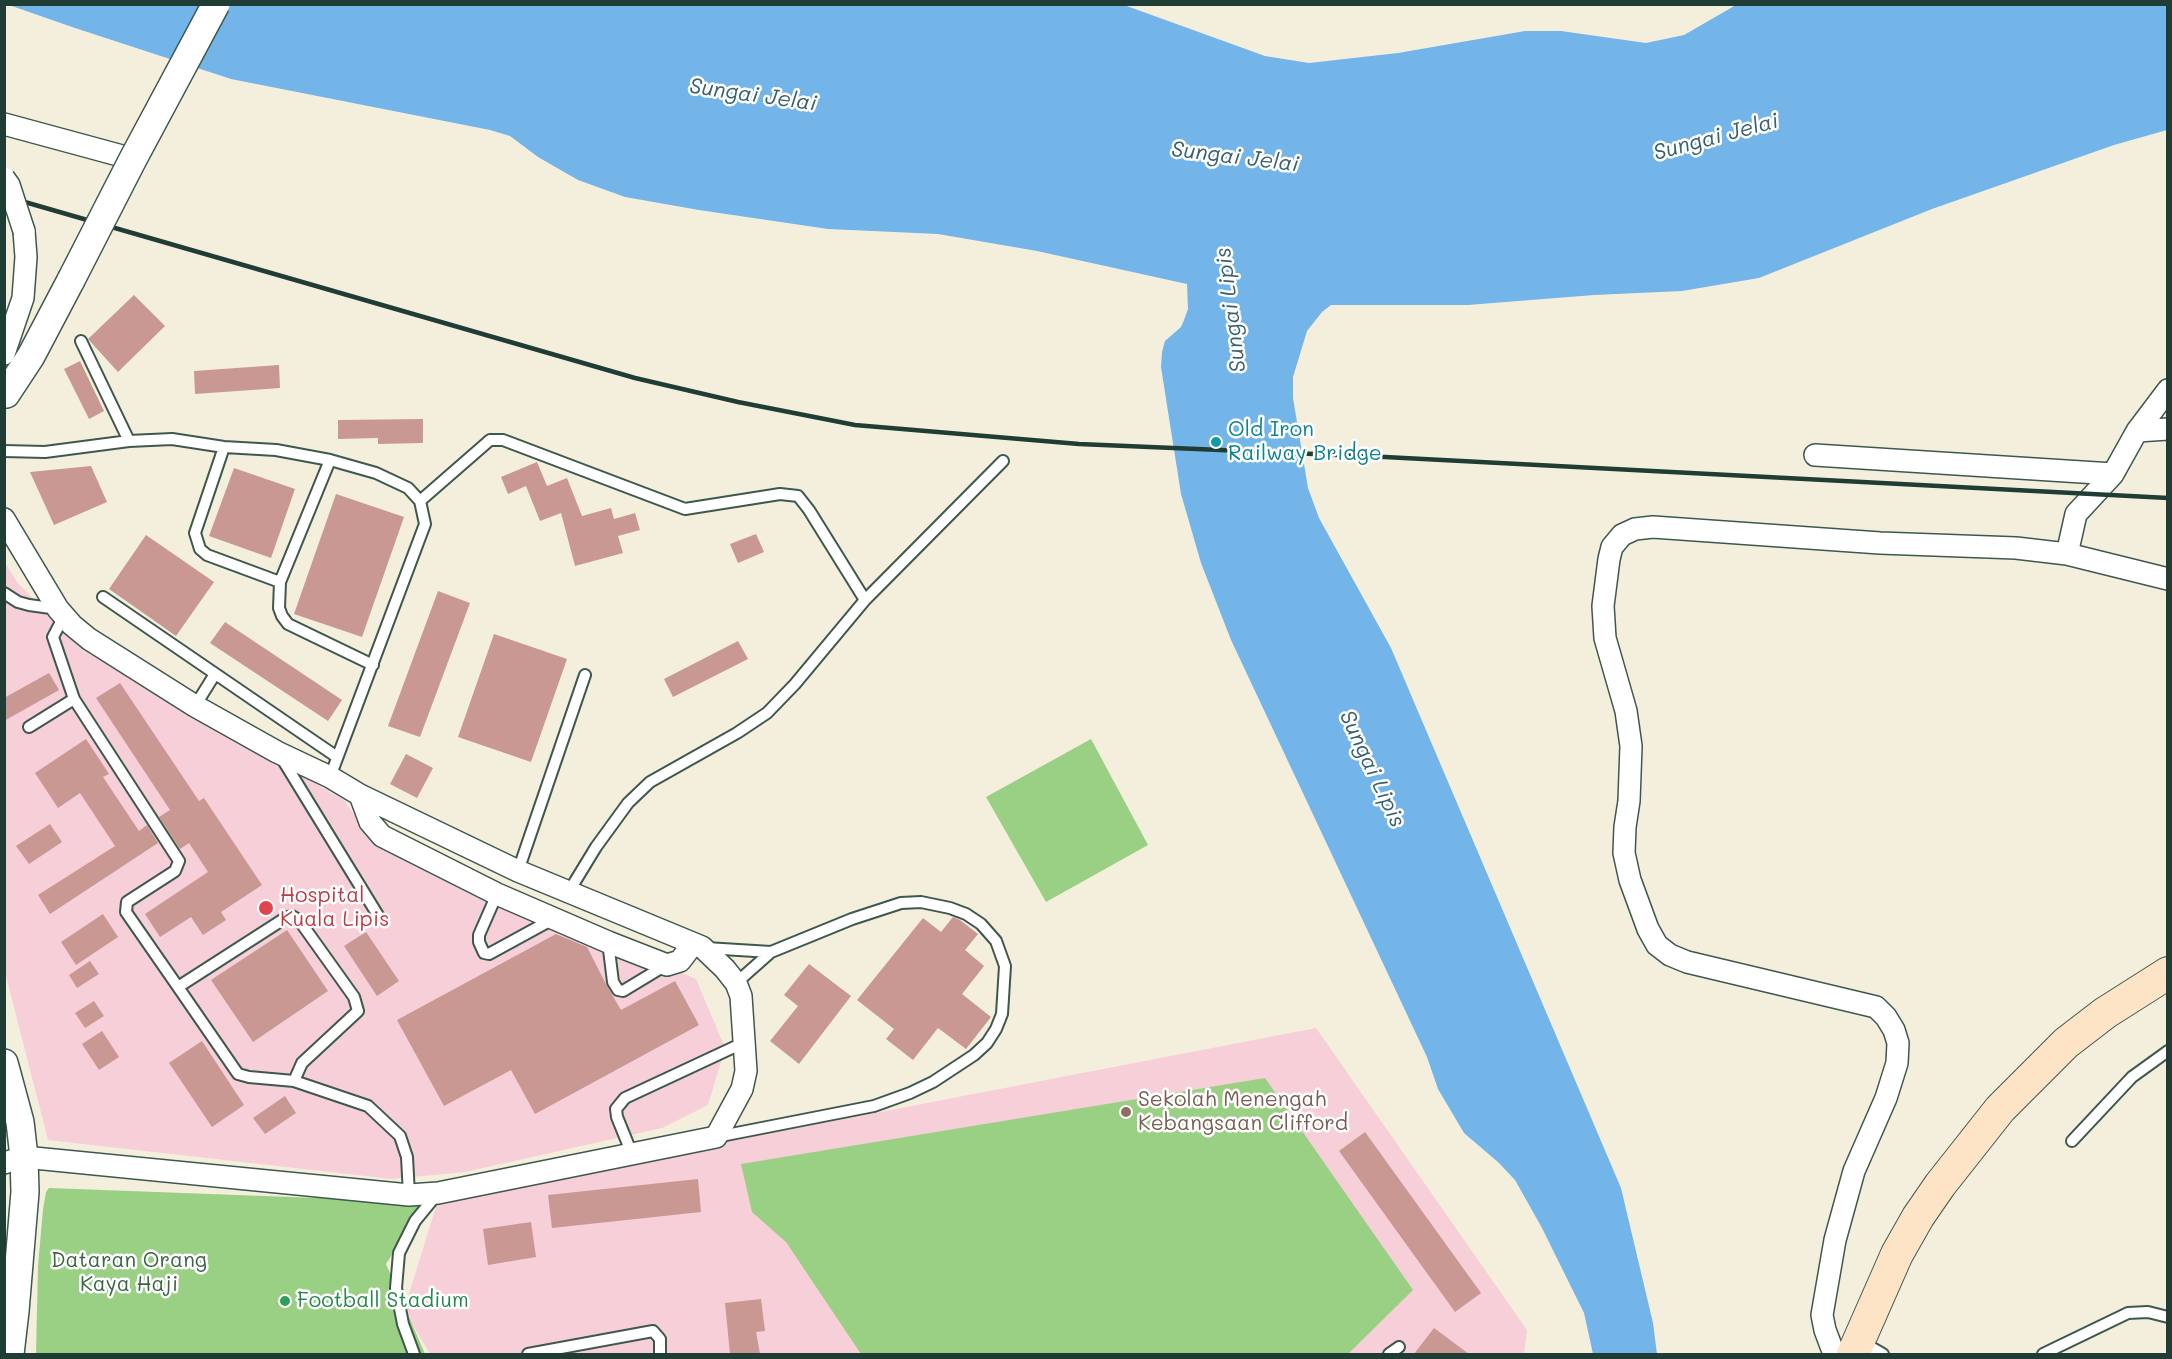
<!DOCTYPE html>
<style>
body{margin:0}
#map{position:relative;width:2172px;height:1359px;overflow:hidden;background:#f4efdc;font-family:Mali,sans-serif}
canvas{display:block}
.frame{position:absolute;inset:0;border:6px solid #1f3d34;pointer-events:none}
</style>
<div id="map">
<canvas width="2172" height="1359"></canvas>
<div class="frame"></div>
</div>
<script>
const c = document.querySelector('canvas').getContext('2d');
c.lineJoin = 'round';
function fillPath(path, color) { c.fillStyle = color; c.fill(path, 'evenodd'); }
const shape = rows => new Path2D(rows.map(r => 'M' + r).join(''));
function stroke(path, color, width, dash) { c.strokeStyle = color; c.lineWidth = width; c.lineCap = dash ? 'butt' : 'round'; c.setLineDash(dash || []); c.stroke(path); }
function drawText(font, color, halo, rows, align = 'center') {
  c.font = font + ' Mali,sans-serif'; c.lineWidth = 5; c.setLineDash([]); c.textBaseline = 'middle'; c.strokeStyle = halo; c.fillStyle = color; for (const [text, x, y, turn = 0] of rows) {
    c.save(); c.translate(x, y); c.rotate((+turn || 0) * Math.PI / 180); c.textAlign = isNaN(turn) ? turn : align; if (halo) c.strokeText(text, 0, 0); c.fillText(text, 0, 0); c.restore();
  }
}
const built = shape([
 [4,561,17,582,84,651,344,800,374,844,696,979,725,1048,708,1105,662,1128,465,1172,392,1179,48,1140,5,972],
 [1316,1028,1527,1330,1524,1354,430,1354,404,1310,439,1197]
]);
const green = shape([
 [1091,739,1148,845,1046,902,986,797],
 [1265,1078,1413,1290,1348,1354,861,1354,786,1242,752,1212,741,1164],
 [49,1188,425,1202,386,1264,425,1354,36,1354,38,1266,43,1209,46,1192]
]);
const water = shape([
 [9,5,1124,5,1265,56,1309,63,1398,53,1525,31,1561,31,1646,43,1684,35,1736,5,2167,5,2167,130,2114,145,1932,209,1759,278,1682,291,1594,295,1468,305,1331,305,1322,312,1307,331,1293,377,1293,398,1308,488,1319,518,1391,648,1621,1188,1653,1323,1657,1354,1593,1354,1584,1313,1542,1228,1515,1180,1499,1163,1464,1133,1438,1089,1427,1057,1231,640,1201,563,1181,494,1161,367,1162,352,1165,341,1181,327,1184,320,1188,309,1187,284,1037,251,938,234,828,229,699,210,625,197,578,180,538,157,510,136,490,130,231,79,72,27]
]);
const building = shape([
 [134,295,165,326,118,372,88,339],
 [80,361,104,411,89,419,64,369],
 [279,365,280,388,195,394,194,371],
 [423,419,423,443,378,444,378,438,338,439,338,420],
 [537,462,547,486,567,478,582,516,611,508,614,519,635,513,640,530,618,536,623,553,575,566,561,513,540,521,526,486,508,494,501,477],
 [91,466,107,502,54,525,30,472],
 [234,468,295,489,271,558,209,536],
 [336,494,404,517,362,637,294,614],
 [756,534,764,552,738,563,730,544],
 [146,535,214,582,176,636,109,589],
 [438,591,470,603,420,737,388,726],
 [225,622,342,700,328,721,210,643],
 [494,634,567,659,531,762,458,737],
 [738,641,748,659,673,697,664,679],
 [49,673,59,690,4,721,4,698],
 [120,683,199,801,204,798,262,885,221,912,226,920,203,935,191,917,160,937,145,914,208,872,189,843,180,849,159,817,170,810,96,698],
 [86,739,109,774,103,777,139,831,147,825,158,843,50,914,38,895,115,846,80,793,58,808,35,773],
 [406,754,433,768,417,798,390,784],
 [50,824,62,842,29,864,16,846],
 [103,914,118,937,76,965,61,942],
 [953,917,960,920,978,934,965,950,984,966,962,994,991,1017,966,1049,938,1028,913,1060,886,1039,894,1029,857,1000,923,918,941,932],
 [287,930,328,991,253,1042,211,980],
 [366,932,399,981,377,996,344,946],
 [556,934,587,947,607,986,621,1010,675,981,699,1025,535,1114,511,1070,444,1106,397,1020],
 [90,961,99,974,77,988,69,975],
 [809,964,851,996,799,1064,770,1041,798,1006,784,995],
 [94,1001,104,1016,85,1028,75,1013],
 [102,1031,119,1057,99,1070,82,1044],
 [202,1041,244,1105,212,1127,169,1063],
 [285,1096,296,1113,265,1134,253,1118],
 [1365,1132,1481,1293,1455,1312,1339,1151],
 [698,1179,701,1212,552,1228,548,1195],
 [531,1222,536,1257,488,1265,483,1229],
 [761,1299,765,1331,756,1332,760,1354,730,1354,725,1303],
 [1434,1328,1469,1354,1414,1354]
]);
const service = shape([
 [81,341,129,441],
 [224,447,195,533,200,549,207,555,280,582],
 [4,451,45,452,129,441,172,439,224,447,276,450,330,460,376,473,408,488,420,501,425,524,330,777],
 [330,460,280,582,279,608,282,616,288,624,373,665],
 [420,501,490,440,503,440,685,509,780,494,798,496,809,510,865,600],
 [4,593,18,602,29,605,58,609],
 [103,597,337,757],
 [64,616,53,637,74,699,179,861,175,871,127,902,126,912,178,987,287,917,292,916,299,920,354,997,358,1011,302,1063,294,1081,368,1106,400,1136,407,1157,409,1195],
 [195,706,215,674],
 [29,727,74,699],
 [281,757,379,917],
 [518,871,585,675],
 [568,893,596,847,628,803,650,782,737,733,767,713,795,684,865,600,1003,461],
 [497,894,479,935,479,942,484,953,489,954,553,919],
 [608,942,613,982,618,990,623,991,666,965],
 [706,948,771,952],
 [178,987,238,1074,249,1077,294,1081],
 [716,1137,874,1106,910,1093,933,1082,974,1055,987,1043,996,1029,1002,1014,1005,966,996,941,981,924,966,914,950,908,921,902,901,903,852,919,771,952,736,983],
 [2072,1141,2132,1077,2168,1051],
 [632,1154,617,1117,616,1109,625,1098,745,1042],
 [1862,1342,1883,1354],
 [414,1354,403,1324,396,1288,399,1253,415,1221,438,1193],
 [528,1354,653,1331,660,1339,660,1354],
 [1389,1354,1399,1347],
 [2043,1354,2128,1313,2148,1312,2168,1317]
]);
const minor = shape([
 [4,124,133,159],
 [4,354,23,298,26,257,24,231],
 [2137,431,2168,429],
 [1815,455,2113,474],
 [4,519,58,609,72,625,89,639,195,706,277,752,330,777,360,795,518,871,702,947,725,969,736,983,741,996,746,1071,742,1089,716,1137,438,1193,409,1195,24,1157,4,1163],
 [2067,554,2076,514,2113,474,2137,431,2168,390],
 [360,795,370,822,382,836,497,894,608,942,667,965,680,961,693,944],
 [1834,1354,1825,1330,1822,1315,1835,1240,1854,1171,1886,1098,1897,1063,1898,1043,1894,1030,1886,1017,1876,1007,1687,962,1670,955,1657,945,1648,929,1630,880,1624,853,1625,827,1629,801,1631,746,1626,711,1605,638,1603,606,1609,559,1612,547,1622,535,1635,529,1653,527,1880,543,2016,548,2067,554,2168,579]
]);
const tertiary = shape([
 [6,394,31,356,71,280],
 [4,1063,20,1122,24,1157,25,1192,15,1311,10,1354]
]);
const secondary = shape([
 [1853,1354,1897,1254,1918,1217,1940,1185,2000,1109,2066,1043,2105,1013,2168,973]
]);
const rail = shape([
 [4,196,635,378,738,402,855,425,1079,444,1385,457,2168,498]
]);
const minorBridge = shape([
 [4,178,9,185,24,231]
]);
const tertiaryBridge = shape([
 [71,280,133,159,216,4]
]);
const markers = [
 [1216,442,6,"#0f9aa8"],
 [266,908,8,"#e0444e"],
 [1126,1112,6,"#8d6e63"],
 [285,1301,6,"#2e9e5b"]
];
const cultureNames = [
 ["Old Iron",1228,430],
 ["Railway Bridge",1228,454]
];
const healthNames = [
 ["Hospital",280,896],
 ["Kuala Lipis",280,920]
];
const educationNames = [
 ["Sekolah Menengah",1138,1100],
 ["Kebangsaan Clifford",1138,1124]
];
const parkNames = [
 ["Dataran Orang",129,1261],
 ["Kaya Haji",129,1285]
];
const leisureNames = [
 ["Football Stadium",297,1301]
];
const waterNames = [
 ["Sungai Jelai",753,95,8],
 ["Sungai Jelai",1716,137,-15],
 ["Sungai Jelai",1235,157,7],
 ["Sungai Lipis",1231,310,-97],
 ["Sungai Lipis",1372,769,65]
];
fillPath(built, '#f6cfd8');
fillPath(green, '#99d083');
fillPath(water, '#73b5e8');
fillPath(building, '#c99892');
stroke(service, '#3f584d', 14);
stroke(minor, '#3f584d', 24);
stroke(tertiary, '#3f584d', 30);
stroke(secondary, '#3f584d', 34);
stroke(service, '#fff', 10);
stroke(minor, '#fff', 21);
stroke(tertiary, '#fff', 27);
stroke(secondary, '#fee4c6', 32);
stroke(rail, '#1f3d34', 4.5);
stroke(minorBridge, '#3f584d', 24, []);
stroke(tertiaryBridge, '#3f584d', 30, []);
stroke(minorBridge, '#fff', 21);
stroke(tertiaryBridge, '#fff', 27);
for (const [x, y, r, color] of markers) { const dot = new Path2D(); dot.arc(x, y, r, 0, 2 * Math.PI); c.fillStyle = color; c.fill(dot); stroke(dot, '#fff', 2); }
drawText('21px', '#0d838f', '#fff', cultureNames, 'left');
drawText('21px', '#be3a42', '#fff', healthNames, 'left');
drawText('21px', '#785e54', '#fff', educationNames, 'left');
drawText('21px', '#3e6248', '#fff', parkNames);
drawText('21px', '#27864d', '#fff', leisureNames, 'left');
drawText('italic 22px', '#38616a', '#fff', waterNames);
</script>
